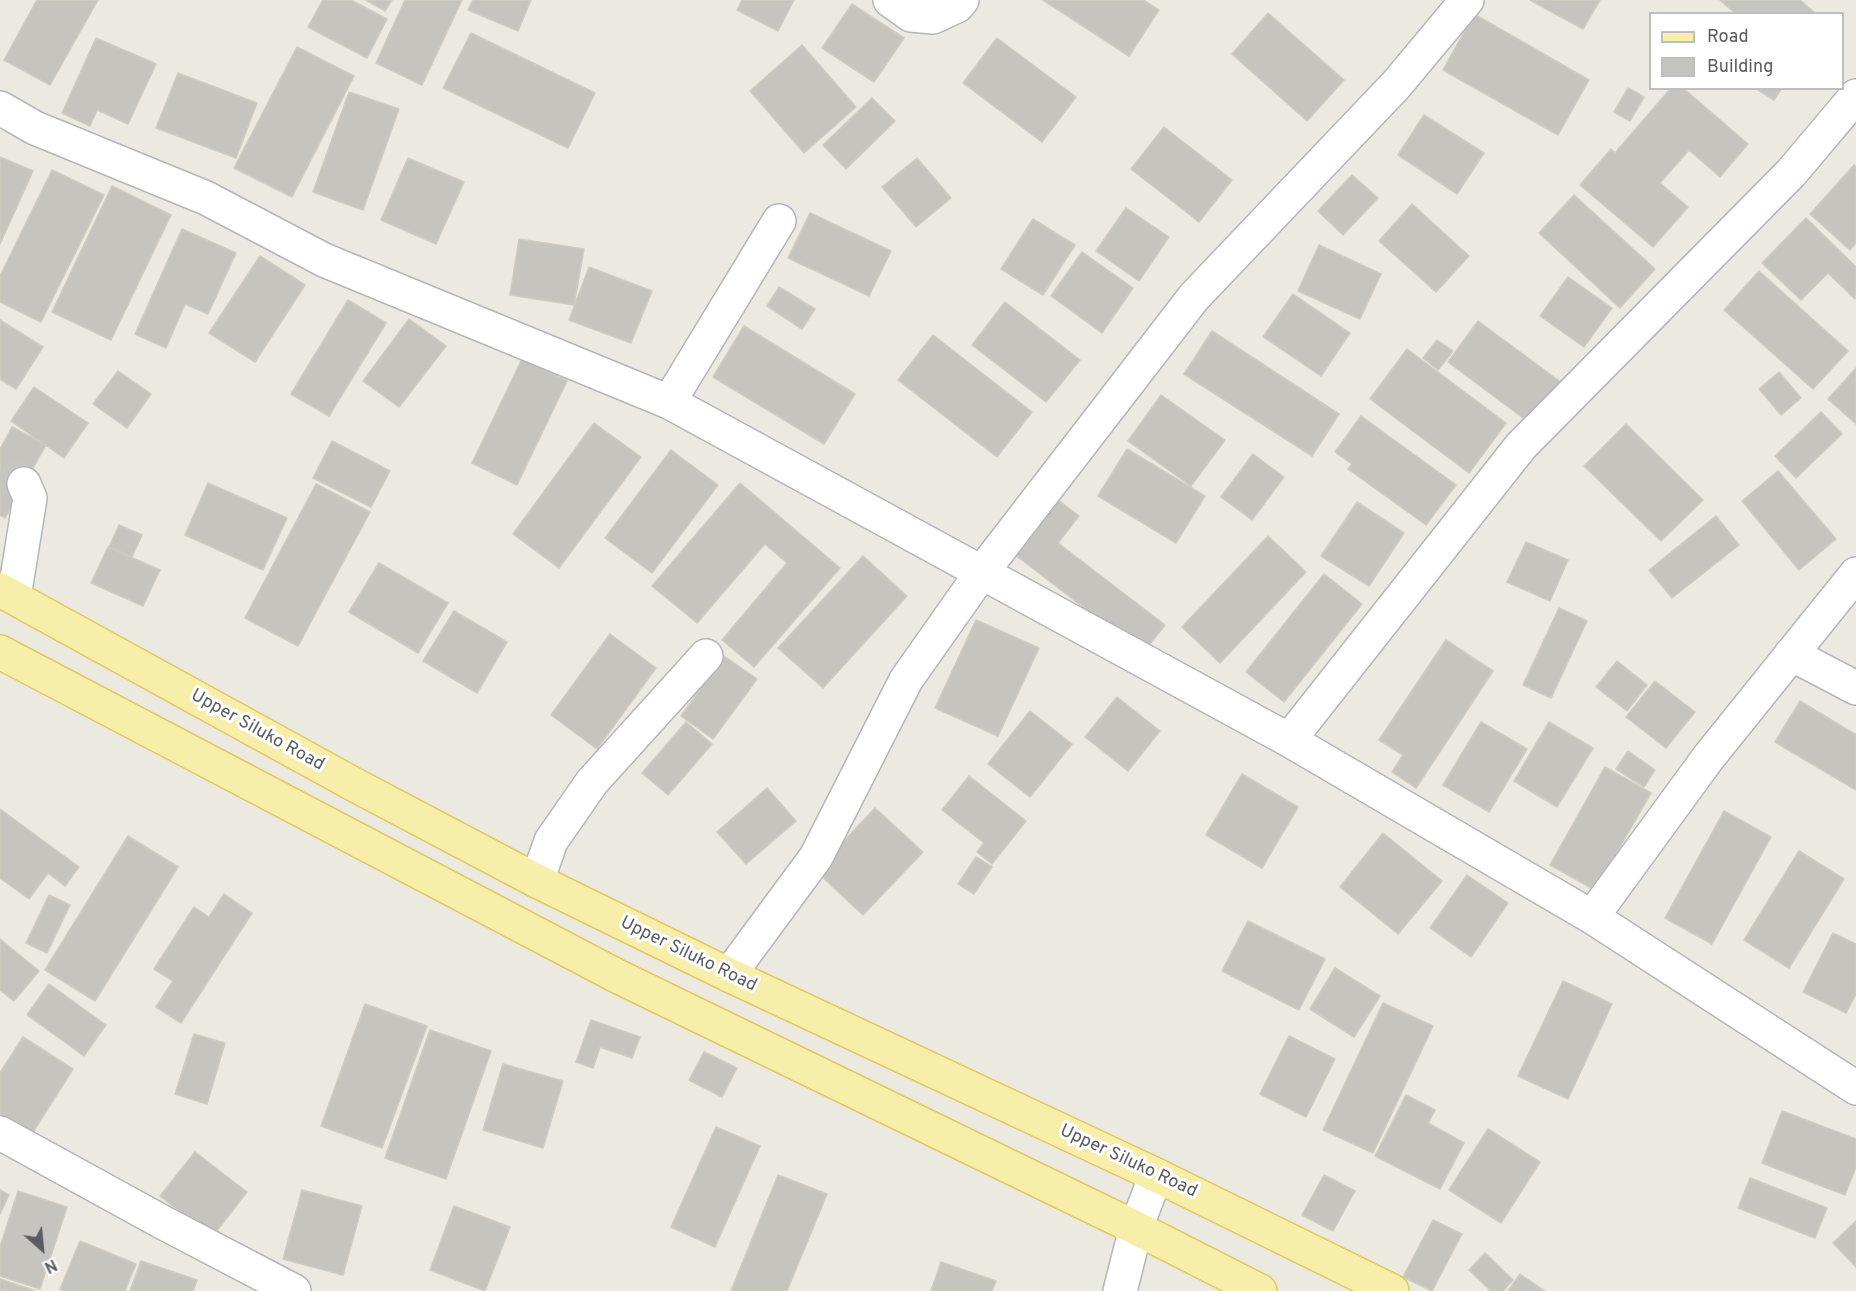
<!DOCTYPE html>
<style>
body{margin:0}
#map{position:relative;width:1856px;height:1291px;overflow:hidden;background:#ebe9e0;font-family:Overpass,sans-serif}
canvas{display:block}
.legend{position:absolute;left:1649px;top:12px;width:195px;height:78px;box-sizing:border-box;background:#fff;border:2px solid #bdbebf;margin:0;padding:8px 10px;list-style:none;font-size:18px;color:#595c60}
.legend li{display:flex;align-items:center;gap:12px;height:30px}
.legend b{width:30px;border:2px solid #bdbebf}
.north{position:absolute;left:12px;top:1219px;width:60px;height:60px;-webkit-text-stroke:4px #fff;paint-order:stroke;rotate:153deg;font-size:16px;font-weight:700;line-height:24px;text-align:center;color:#595c60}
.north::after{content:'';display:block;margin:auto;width:21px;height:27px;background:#595c60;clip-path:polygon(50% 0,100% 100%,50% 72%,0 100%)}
</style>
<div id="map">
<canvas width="1856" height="1291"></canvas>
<ul class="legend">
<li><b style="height:8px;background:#f7efa9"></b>Road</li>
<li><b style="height:16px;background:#c6c4be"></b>Building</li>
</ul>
<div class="north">N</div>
</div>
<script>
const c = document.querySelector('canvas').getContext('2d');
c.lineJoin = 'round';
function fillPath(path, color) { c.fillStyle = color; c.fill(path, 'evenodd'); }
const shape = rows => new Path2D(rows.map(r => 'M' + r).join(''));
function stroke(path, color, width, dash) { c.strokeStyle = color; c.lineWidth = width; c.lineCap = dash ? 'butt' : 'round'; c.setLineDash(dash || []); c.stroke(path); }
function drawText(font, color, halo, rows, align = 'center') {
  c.font = font + ' Overpass,sans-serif'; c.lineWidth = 6; c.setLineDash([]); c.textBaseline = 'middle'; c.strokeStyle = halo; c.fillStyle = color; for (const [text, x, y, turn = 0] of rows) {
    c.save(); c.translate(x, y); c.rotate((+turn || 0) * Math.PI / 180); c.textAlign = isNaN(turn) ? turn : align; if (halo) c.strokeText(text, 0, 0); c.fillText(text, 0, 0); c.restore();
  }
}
const building = shape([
 [37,0,98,0,50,85,4,60,37,0],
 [323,0,351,0,387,19,367,58,308,27,323,0],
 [366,0,392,0,385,11,366,0],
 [405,0,462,0,422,85,376,63,405,0],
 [473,0,531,0,518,31,468,10,473,0],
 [742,0,794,0,778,31,737,10,742,0],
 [1043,0,1143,0,1159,10,1129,56,1043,0],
 [1530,0,1600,0,1583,29,1530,0],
 [1720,0,1800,0,1816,14,1736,14,1720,0],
 [852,4,904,38,874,82,822,48,852,4],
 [1268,13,1344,80,1307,121,1232,54,1268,13],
 [1474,14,1589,80,1558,135,1443,70,1474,14],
 [471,33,595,93,568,148,443,88,471,33],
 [96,38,156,64,128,124,97,110,90,126,62,113,96,38],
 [997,38,1076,97,1042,142,963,83,997,38],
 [802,45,856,107,804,153,750,91,802,45],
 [297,47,354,76,292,197,234,168,297,47],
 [178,73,257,103,236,158,156,128,178,73],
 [1628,88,1644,97,1630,121,1614,112,1628,88],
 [1671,88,1683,88,1748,144,1720,177,1689,150,1660,183,1688,207,1653,247,1580,185,1611,149,1615,153,1671,88],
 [1755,88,1782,88,1774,100,1755,88],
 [349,92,399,109,363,210,313,192,349,92],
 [872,98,895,121,846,169,823,145,872,98],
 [1424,115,1484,153,1457,194,1398,155,1424,115],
 [1164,127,1232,180,1199,222,1131,169,1164,127],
 [0,157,33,171,0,244,0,157],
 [408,158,464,182,436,244,381,220,408,158],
 [917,158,951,198,916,227,882,187,917,158],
 [1854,165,1856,167,1856,243,1850,250,1810,214,1854,165],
 [52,170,104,195,41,322,0,302,0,276,52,170],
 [1352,175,1378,198,1343,235,1318,211,1352,175],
 [112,186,171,215,111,340,52,312,112,186],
 [1574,195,1655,269,1620,308,1539,233,1574,195],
 [1412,204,1469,256,1436,292,1379,241,1412,204],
 [1126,208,1169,237,1139,281,1096,251,1126,208],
 [810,213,891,251,869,296,788,258,810,213],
 [1806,218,1856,267,1855,299,1828,273,1801,300,1762,263,1806,218],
 [1033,219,1075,245,1043,295,1001,269,1033,219],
 [182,229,236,253,208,314,185,304,166,348,135,334,182,229],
 [519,239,584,249,574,305,510,295,519,239],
 [1319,245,1381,274,1360,319,1298,291,1319,245],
 [1082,252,1133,288,1102,333,1051,296,1082,252],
 [260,256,305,285,255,362,209,333,260,256],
 [589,267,652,291,631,343,569,320,589,267],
 [1759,271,1848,351,1813,389,1724,310,1759,271],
 [1568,277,1612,308,1584,347,1540,316,1568,277],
 [779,287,815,309,802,329,767,306,779,287],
 [1293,294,1350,333,1321,376,1263,337,1293,294],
 [348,300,386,323,329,416,291,394,348,300],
 [1005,302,1080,360,1046,402,972,345,1005,302],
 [409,319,446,346,399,407,363,381,409,319],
 [0,320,43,347,16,389,0,379,0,320],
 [1478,321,1562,383,1531,424,1448,362,1478,321],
 [744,326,855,394,824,444,713,377,744,326],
 [1212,331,1339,414,1312,456,1184,374,1212,331],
 [933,335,1032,412,997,457,898,380,933,335],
 [1437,340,1453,351,1438,370,1423,358,1437,340],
 [1407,349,1506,423,1469,473,1370,399,1407,349],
 [522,359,567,381,517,485,472,463,522,359],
 [1856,368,1856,424,1828,399,1856,368],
 [118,371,151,394,127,428,93,404,118,371],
 [1779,372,1801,398,1781,415,1759,389,1779,372],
 [34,387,88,423,64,458,11,421,34,387],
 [1161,395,1225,440,1191,486,1128,441,1161,395],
 [1821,412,1842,434,1796,478,1775,456,1821,412],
 [1361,416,1456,485,1426,525,1348,469,1352,464,1335,452,1361,416],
 [594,423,641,457,559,568,513,534,594,423],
 [1626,424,1703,500,1661,541,1584,466,1626,424],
 [12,427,46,445,5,518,0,515,0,449,12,427],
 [332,441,390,471,371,507,313,478,332,441],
 [1127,449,1205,496,1176,543,1098,496,1127,449],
 [671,450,718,485,652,573,605,538,671,450],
 [1253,454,1284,477,1252,520,1221,497,1253,454],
 [1778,471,1836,539,1799,570,1742,501,1778,471],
 [208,483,287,518,263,570,185,535,208,483],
 [740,483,840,568,754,667,722,640,787,563,765,544,697,623,652,586,740,483],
 [316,484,370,512,298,646,245,618,316,484],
 [1057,499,1079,516,1058,543,1165,625,1143,653,1014,554,1057,499],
 [1357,502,1404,533,1369,586,1321,556,1357,502],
 [1716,516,1739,545,1672,598,1649,570,1716,516],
 [119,525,142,535,132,557,109,547,119,525],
 [1268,536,1306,572,1220,663,1182,627,1268,536],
 [1526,542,1568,560,1550,601,1507,582,1526,542],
 [108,547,160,570,143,606,91,583,108,547],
 [863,556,907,596,823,688,778,648,863,556],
 [379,563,448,603,418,653,349,612,379,563],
 [1324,574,1362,604,1284,702,1246,672,1324,574],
 [1559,608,1587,621,1551,698,1523,685,1559,608],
 [454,611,507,642,477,693,423,661,454,611],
 [976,620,1039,648,998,736,935,708,976,620],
 [610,634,656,668,597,749,551,715,610,634],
 [1446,640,1493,671,1416,788,1392,772,1403,755,1379,740,1446,640],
 [724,656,757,679,713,739,681,716,724,656],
 [1617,661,1647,685,1627,711,1596,687,1617,661],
 [1655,681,1695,712,1666,748,1626,717,1655,681],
 [1117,697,1160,731,1128,771,1085,737,1117,697],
 [1800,701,1856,735,1856,790,1775,742,1800,701],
 [1030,711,1072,744,1030,797,988,764,1030,711],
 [686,722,712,744,668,795,642,773,686,722],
 [1481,722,1527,749,1489,812,1443,785,1481,722],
 [1549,722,1593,748,1557,807,1514,781,1549,722],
 [1628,751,1655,770,1644,787,1616,769,1628,751],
 [1605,767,1651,793,1595,890,1550,865,1605,767],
 [1242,774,1298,807,1262,868,1206,835,1242,774],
 [969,776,1026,821,992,864,977,852,984,843,942,810,969,776],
 [767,788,796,821,746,864,717,832,767,788],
 [875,808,923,852,863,915,816,871,875,808],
 [0,809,79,867,65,886,48,873,29,899,0,878,0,809],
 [1724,811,1771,837,1712,944,1665,918,1724,811],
 [1383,833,1442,881,1398,934,1340,887,1383,833],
 [128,836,178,867,95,1001,45,970,128,836],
 [1799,851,1844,879,1789,968,1744,940,1799,851],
 [976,857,992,867,974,894,958,884,976,857],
 [1467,875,1508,903,1471,957,1430,928,1467,875],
 [224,894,252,913,181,1023,156,1007,173,981,154,969,194,907,209,917,224,894],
 [49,895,70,905,47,953,26,943,49,895],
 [1248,921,1325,959,1299,1010,1222,971,1248,921],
 [1833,933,1856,944,1856,994,1846,1013,1803,992,1833,933],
 [0,939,39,971,14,1001,0,990,0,939],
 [1335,968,1380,996,1354,1037,1310,1009,1335,968],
 [1563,981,1612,1004,1568,1099,1518,1076,1563,981],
 [49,984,106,1025,84,1056,27,1015,49,984],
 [1383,1003,1433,1026,1373,1153,1323,1130,1383,1003],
 [365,1004,427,1026,382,1148,321,1126,365,1004],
 [591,1020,640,1037,632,1058,600,1047,593,1068,576,1062,591,1020],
 [430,1030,491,1051,446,1179,385,1158,430,1030],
 [194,1034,225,1043,207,1104,175,1094,194,1034],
 [1289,1036,1335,1059,1306,1117,1260,1094,1289,1036],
 [23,1037,73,1069,30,1137,0,1118,0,1073,23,1037],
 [704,1052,737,1068,722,1097,689,1080,704,1052],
 [503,1064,563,1081,543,1148,483,1130,503,1064],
 [1406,1095,1435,1110,1428,1123,1464,1143,1440,1189,1375,1156,1406,1095],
 [1782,1111,1856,1139,1856,1167,1845,1195,1762,1163,1782,1111],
 [716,1127,760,1146,715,1247,671,1227,716,1127],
 [1488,1129,1540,1162,1501,1223,1449,1190,1488,1129],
 [195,1152,247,1192,212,1237,160,1196,195,1152],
 [778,1175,827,1194,787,1291,731,1291,778,1175],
 [1324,1175,1355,1191,1333,1231,1302,1215,1324,1175],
 [1750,1178,1827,1208,1815,1238,1738,1208,1750,1178],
 [0,1190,9,1195,0,1214,0,1190],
 [302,1190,362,1206,343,1275,283,1259,302,1190],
 [18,1191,67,1207,40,1289,0,1276,0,1247,18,1191],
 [454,1206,510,1227,485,1291,430,1270,454,1206],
 [1433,1220,1462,1234,1432,1291,1403,1277,1433,1220],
 [1856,1221,1856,1267,1833,1243,1856,1221],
 [80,1241,136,1264,125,1291,64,1291,60,1289,80,1241],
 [1485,1253,1513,1280,1503,1291,1491,1291,1469,1270,1485,1253],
 [141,1261,197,1280,193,1291,130,1291,141,1261],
 [941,1262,996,1281,992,1291,931,1291,941,1262],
 [1520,1274,1545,1291,1508,1291,1520,1274],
 [0,1279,36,1291,0,1291,0,1279]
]);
const minorTunnel = shape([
 [0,471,24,482,24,484]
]);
const minor = shape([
 [890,0,911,15,933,17,957,6,962,0],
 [0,108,35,128,206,198,324,260,669,402,1289,740,1592,917,1856,1088],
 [669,402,779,221],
 [14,597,30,498,24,484],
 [1791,654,1856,688],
 [1289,740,1521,446,1791,173,1856,96],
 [537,881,551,841,592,782,706,656],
 [1592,917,1708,758,1856,574],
 [729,975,816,857,906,680,982,572,1194,297,1396,85,1467,0],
 [0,1133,164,1223,294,1291],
 [1120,1291,1136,1228,1156,1175]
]);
const major = shape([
 [0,590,355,785,537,881,729,975,1156,1175,1392,1291],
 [0,652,617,976,1136,1228,1260,1291]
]);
const streetNames = [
 ["Upper Siluko Road",257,731,29],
 ["Upper Siluko Road",688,955,26],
 ["Upper Siluko Road",1128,1162,25]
];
fillPath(building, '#c6c4be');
stroke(building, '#cfcbbf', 1.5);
stroke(minorTunnel, '#c6c6c0', 33, [33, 16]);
stroke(minor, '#b3b6ba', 36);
stroke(major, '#e4c761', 36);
stroke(minor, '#fff', 33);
stroke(major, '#f7efa9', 33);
drawText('18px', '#595c60', '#fff', streetNames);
</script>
